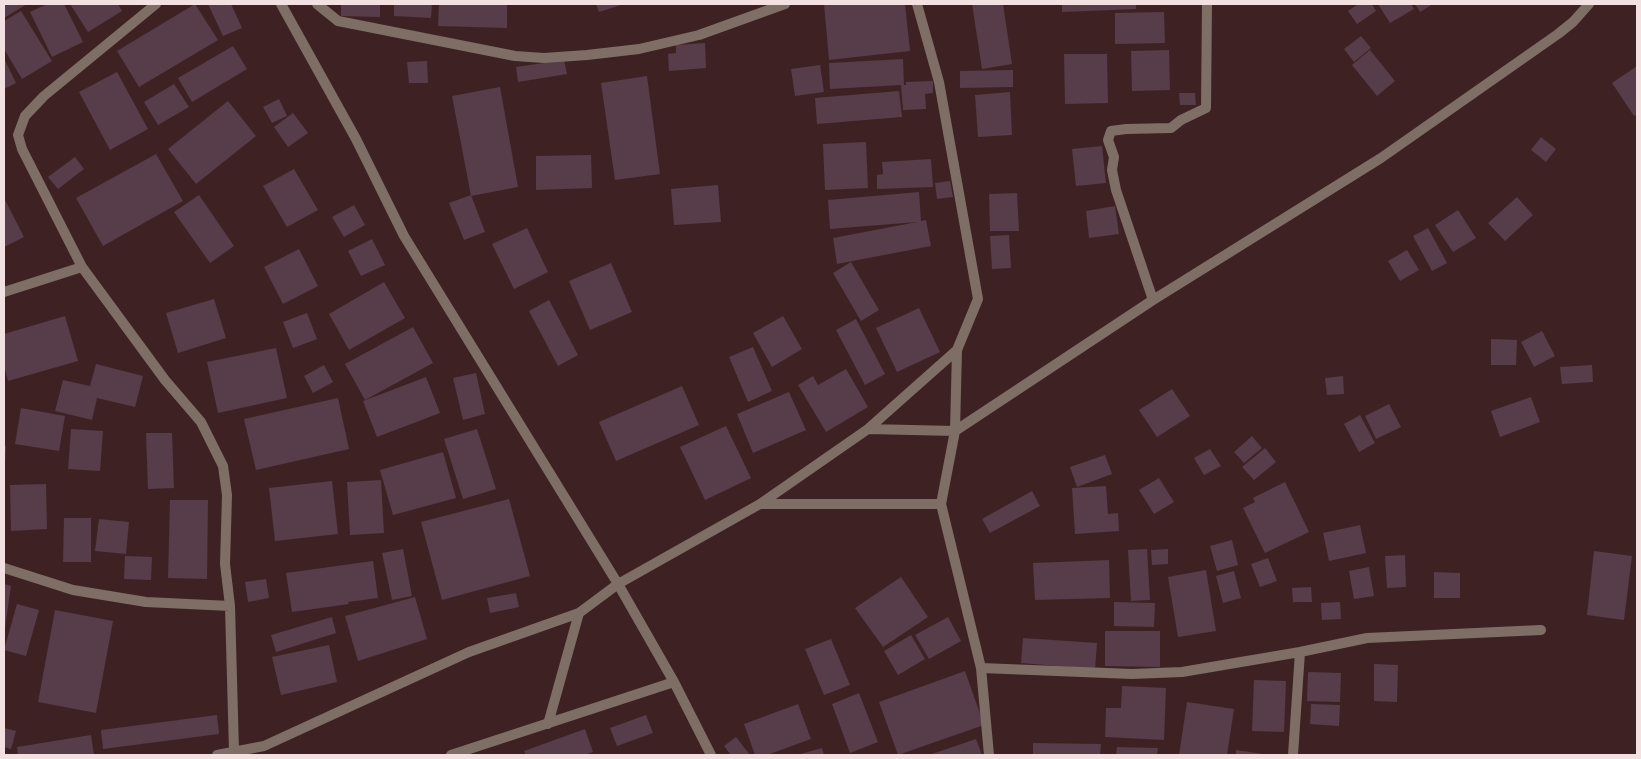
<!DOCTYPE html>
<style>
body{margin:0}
#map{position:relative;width:1641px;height:759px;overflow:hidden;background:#3e2223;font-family:Helvetica,sans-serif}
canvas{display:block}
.frame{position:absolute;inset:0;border:5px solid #f3e0e0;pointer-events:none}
</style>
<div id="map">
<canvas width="1641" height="759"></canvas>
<div class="frame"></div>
</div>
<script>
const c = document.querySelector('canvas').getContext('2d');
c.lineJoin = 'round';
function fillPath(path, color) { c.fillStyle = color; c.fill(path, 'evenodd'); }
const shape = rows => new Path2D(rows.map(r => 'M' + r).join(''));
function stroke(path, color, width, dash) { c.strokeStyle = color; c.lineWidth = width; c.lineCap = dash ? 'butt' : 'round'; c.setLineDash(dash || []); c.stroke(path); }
const building = shape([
 [4,4,27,4,4,18],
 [47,4,64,4,83,42,52,57,30,12],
 [70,4,118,4,122,11,88,32],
 [195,4,218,40,139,87,117,51],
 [208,4,231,4,242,28,223,36],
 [341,4,380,4,380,17,341,16],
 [394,4,432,4,431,18,394,16],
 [439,4,507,4,507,28,438,26],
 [596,4,624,4,599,12],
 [824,4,905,4,910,51,829,60],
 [972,4,1003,4,1012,64,982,69],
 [1062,4,1136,4,1136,9,1062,12],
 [1358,4,1372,4,1376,11,1357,24,1348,11],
 [1378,4,1411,4,1414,9,1390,23],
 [1415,4,1433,4,1420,12],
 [21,11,52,61,22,79,4,49,4,21],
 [1164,12,1165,43,1115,44,1115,13],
 [1361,36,1371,48,1354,62,1344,49],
 [705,43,706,68,669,71,668,54,676,53,676,45],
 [233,46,247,69,192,102,178,78],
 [1169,50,1170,90,1132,91,1131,51],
 [1370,50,1395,81,1377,96,1352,65],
 [1064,54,1107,54,1108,103,1065,104],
 [4,58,16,83,4,89],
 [903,59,904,85,906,85,906,82,933,81,933,93,925,94,926,109,903,110,901,85,830,89,829,63],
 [564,60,567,74,518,82,516,67],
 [427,61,428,83,409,83,407,62],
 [820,65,824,92,795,96,791,69],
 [1637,66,1637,114,1634,116,1612,83],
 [1013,70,1013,87,960,88,960,71],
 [117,72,148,129,110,150,79,92],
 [647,76,660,174,615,180,601,83],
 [174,84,189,107,158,125,144,102],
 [500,87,518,187,471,196,452,96],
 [899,91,902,117,817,124,815,98],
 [1010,92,1012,135,978,137,975,95],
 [1179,93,1195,93,1196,105,1180,105],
 [279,99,287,116,272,123,263,107],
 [228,101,256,136,196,184,168,149],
 [293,113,308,133,288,147,274,127],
 [1541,137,1556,149,1546,162,1531,150],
 [866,142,868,188,825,190,823,144],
 [1102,146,1106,183,1076,186,1072,149],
 [156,154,183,201,103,246,76,198],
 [591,155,592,188,536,190,536,156],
 [75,157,84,169,58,189,48,177],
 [931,159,933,187,877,189,877,175,883,174,882,162],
 [294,169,318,210,287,227,263,186],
 [950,181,953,197,937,199,935,183],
 [718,185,721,222,674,225,671,189],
 [919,192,921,221,926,220,931,246,837,264,833,238,917,222,830,229,828,200],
 [1017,193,1019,231,990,231,989,194],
 [199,195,234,246,210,263,174,212],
 [471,195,485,232,464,240,449,203],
 [1517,197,1533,215,1505,241,1488,223],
 [4,198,24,237,4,247],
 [354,205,365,225,344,237,332,217],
 [1115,206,1119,234,1089,238,1086,211],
 [1458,210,1476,238,1453,252,1435,225],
 [527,228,548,272,514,289,492,244],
 [1428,228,1447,263,1432,271,1413,236],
 [1009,235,1011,268,992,269,990,236],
 [372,239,385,265,361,276,348,251],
 [299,249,318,286,283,304,264,267],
 [1407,250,1419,270,1400,281,1388,261],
 [851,262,879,310,861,321,833,273],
 [611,263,632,312,590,330,569,281],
 [384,282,405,318,349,350,329,314],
 [214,299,226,338,178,353,166,313],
 [549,300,578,355,558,366,529,311],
 [919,308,940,352,897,372,876,328],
 [307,313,317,339,293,348,283,322],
 [65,316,78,361,8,381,4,365,4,334],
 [783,316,802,349,772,367,753,333],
 [856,319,885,374,865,385,836,330],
 [413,327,433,363,365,400,345,364],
 [1542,331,1555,356,1534,367,1521,342],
 [1491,339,1517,340,1516,365,1491,365],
 [753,347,772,391,748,402,729,357],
 [276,348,287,398,218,413,207,362],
 [96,364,143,376,135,407,97,398,92,420,55,411,63,380,90,386],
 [324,365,333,382,313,393,304,376],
 [1592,365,1593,382,1562,384,1560,367],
 [846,369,868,407,826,432,798,385,813,376,818,385],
 [476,373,485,414,463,420,453,378],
 [1343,376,1344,394,1327,395,1325,378],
 [426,377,440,413,377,437,363,401],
 [682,386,699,425,616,461,599,422],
 [1172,389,1190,416,1157,437,1139,410],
 [789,392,806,430,753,453,737,414],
 [1531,397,1540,422,1500,437,1491,411],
 [338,398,349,449,256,470,244,419],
 [1389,404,1401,427,1376,439,1365,416],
 [21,408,65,416,59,451,15,444],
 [1360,415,1375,443,1359,452,1344,424],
 [726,426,751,478,705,500,680,447],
 [71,429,103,431,100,471,68,469],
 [477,429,496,489,463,499,444,439],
 [146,433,172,433,174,488,148,489],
 [1252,436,1262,448,1244,463,1234,452],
 [4,446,6,446,5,462,4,462],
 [1265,448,1276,462,1254,480,1242,467],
 [1210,449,1221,466,1204,475,1194,458],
 [443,452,456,498,393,515,380,470],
 [1105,455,1112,474,1077,487,1070,467],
 [1159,478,1174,502,1154,514,1139,490],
 [381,480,384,533,350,535,347,482],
 [332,481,338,534,275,541,269,488],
 [1285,482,1309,532,1265,553,1243,508,1255,502,1253,498],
 [46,484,47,529,11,531,10,485],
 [1106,486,1108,514,1118,513,1119,531,1075,534,1072,488],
 [1032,491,1040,506,990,533,982,519],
 [509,499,530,576,442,600,421,522],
 [170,500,208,500,207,579,168,578],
 [64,518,91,518,91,562,63,562],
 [99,519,129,522,126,554,95,551],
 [1360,525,1366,553,1329,561,1323,533],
 [1232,540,1238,565,1217,571,1210,546],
 [403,549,412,596,392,600,382,553],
 [1147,549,1150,600,1131,601,1128,550],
 [1168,549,1168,564,1152,565,1151,550],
 [1594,551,1632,556,1624,620,1587,615],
 [1405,555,1406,587,1387,588,1385,556],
 [125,556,152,557,151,580,124,579],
 [1268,558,1277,581,1260,587,1251,564],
 [1109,560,1110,598,1035,600,1033,563],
 [373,561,378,598,348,602,349,604,292,612,286,573],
 [1369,567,1374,596,1354,599,1349,571],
 [1206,570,1216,631,1178,637,1168,577],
 [1234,571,1241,598,1223,603,1216,576],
 [1434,572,1460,573,1460,598,1434,598],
 [901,577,928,617,883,647,855,608],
 [266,579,269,598,248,602,245,582],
 [4,584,11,586,5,628,4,628],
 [1311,587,1312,602,1293,602,1292,588],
 [516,593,519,607,490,613,487,598],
 [415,597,427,639,358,661,345,616],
 [1114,602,1155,603,1154,627,1114,626],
 [1340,602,1341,619,1322,620,1321,603],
 [17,604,39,610,26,656,4,650],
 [55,610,113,621,96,713,38,702],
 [332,617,336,633,276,652,271,635],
 [948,617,961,641,929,659,915,635],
 [1105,631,1160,631,1160,667,1105,666],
 [911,635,925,659,898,675,884,651],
 [1023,638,1097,643,1095,669,1021,663],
 [831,639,850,685,824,695,805,649],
 [329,645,337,682,281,695,272,657],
 [1374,664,1398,665,1397,702,1374,701],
 [965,671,984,725,898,755,879,702],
 [1308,672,1341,673,1340,702,1307,701],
 [1254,680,1286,681,1284,732,1252,731],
 [1122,686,1166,688,1164,740,1105,737,1106,708,1121,708],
 [859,693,878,742,850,753,832,704],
 [1187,702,1234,709,1227,755,1179,755],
 [798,704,811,739,767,755,755,755,744,724],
 [1311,704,1340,705,1339,726,1310,724],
 [217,715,219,734,103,749,101,730],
 [646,715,653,733,617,746,610,728],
 [4,728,16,731,11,749,4,747],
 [585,729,593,752,584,755,526,755,524,751],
 [91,735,94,755,18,755,17,747],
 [736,737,750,755,731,755,724,746],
 [976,739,982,755,929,755],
 [1033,743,1101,744,1100,755,1033,755],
 [1117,747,1158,748,1157,755,1116,755],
 [822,748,824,755,797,755],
 [1236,750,1263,754,1263,755,1236,755]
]);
const street = shape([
 [156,4,44,96,25,116,18,135,22,149,82,267,165,380,201,422,223,466,227,495,225,564,230,606,234,751],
 [281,4,356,139,404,236,618,584,674,682,711,755],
 [317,4,338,21,515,56,544,58,587,55,639,49,699,35,785,4],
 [917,4,939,82,978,299,957,350,955,431,941,504,981,668,989,755],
 [4,292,82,267],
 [1153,300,1116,190,1112,170,1114,157,1108,140,1111,131,1126,129,1171,128,1181,120,1206,108,1207,4],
 [868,429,955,431,1153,300,1381,158,1558,34,1573,22,1589,4],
 [760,504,941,504],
 [4,568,73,590,146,602,230,606],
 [981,668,1132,674,1182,672,1300,652,1367,638,1541,630],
 [548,724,579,613],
 [217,755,264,746,469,652,579,613,618,584,760,504,868,429,957,350],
 [451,755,674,682],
 [1293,755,1300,652]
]);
fillPath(building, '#573c49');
stroke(street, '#7e6e65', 10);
</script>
